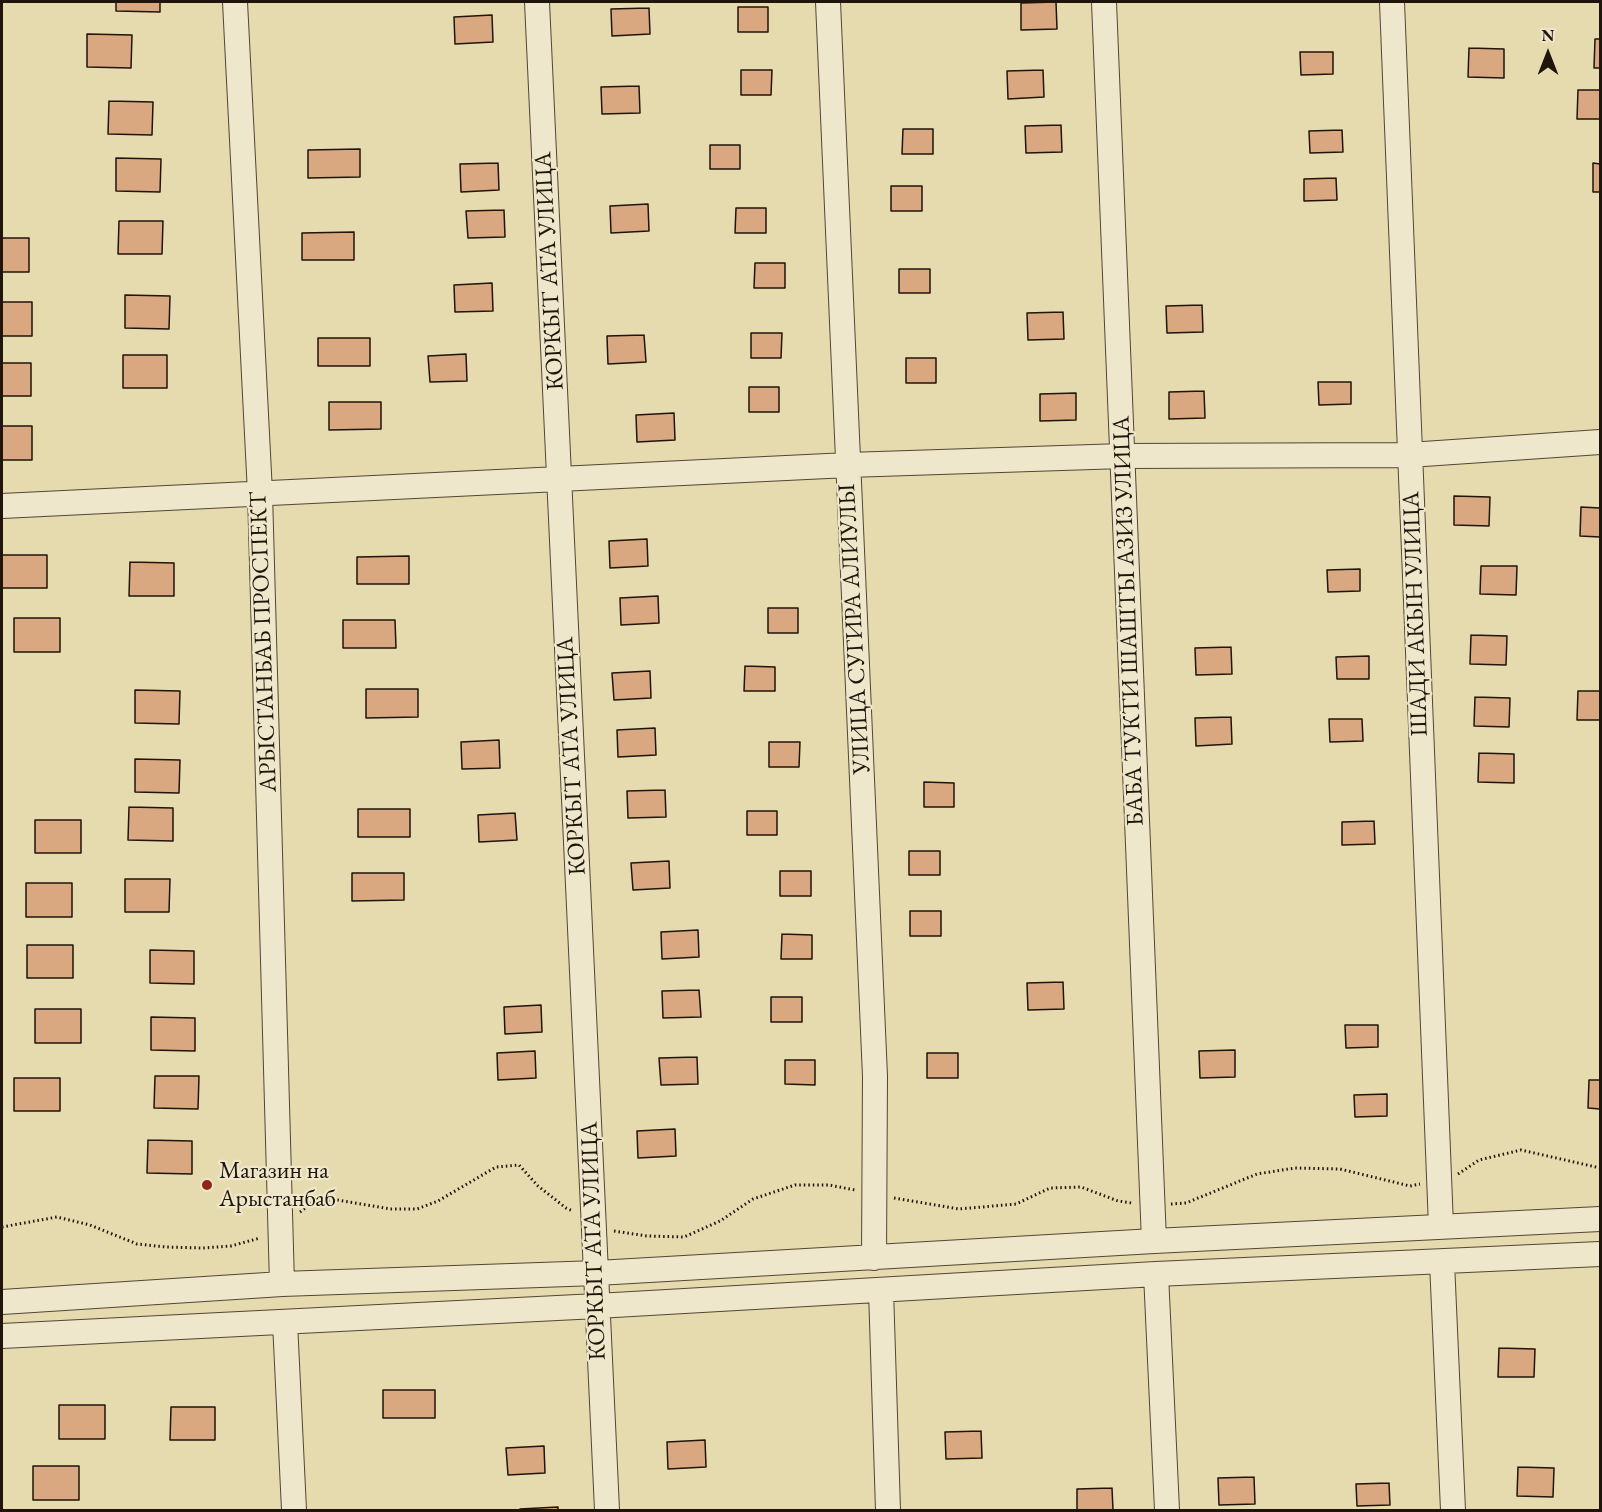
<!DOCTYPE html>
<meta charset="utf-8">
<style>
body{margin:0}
#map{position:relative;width:1602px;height:1512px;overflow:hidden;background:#e6daaf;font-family:"EB Garamond",serif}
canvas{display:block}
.frame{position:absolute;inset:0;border:3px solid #20150b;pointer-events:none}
.north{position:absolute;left:1518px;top:24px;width:60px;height:60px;-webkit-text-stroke:4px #efe7cb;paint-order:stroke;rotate:0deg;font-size:16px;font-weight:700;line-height:24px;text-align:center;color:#20150b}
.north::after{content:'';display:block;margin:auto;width:21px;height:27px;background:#20150b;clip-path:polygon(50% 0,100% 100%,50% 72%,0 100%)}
</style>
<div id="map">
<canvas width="1602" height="1512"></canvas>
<div class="frame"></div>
<div class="north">N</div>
</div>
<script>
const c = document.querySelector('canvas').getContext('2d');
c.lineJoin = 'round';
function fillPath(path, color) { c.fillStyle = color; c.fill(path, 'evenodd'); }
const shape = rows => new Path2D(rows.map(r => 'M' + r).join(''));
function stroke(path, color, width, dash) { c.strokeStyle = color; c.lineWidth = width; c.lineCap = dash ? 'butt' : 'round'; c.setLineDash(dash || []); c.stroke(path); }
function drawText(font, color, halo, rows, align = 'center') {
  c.font = font + ' "EB Garamond",serif'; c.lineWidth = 4.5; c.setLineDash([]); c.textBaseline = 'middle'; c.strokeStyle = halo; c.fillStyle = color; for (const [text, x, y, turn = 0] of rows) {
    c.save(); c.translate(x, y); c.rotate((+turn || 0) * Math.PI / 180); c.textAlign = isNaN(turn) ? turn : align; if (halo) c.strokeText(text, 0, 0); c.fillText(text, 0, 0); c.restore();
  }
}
const building = shape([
 [116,2,160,2,160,12,116,11,116,2],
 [1056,2,1057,29,1021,30,1021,3,1056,2],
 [738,7,768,7,768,32,738,32,738,7],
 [649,8,650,34,612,36,611,9,649,8],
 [492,15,493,42,455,44,454,17,492,15],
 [87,34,132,35,131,68,87,67,87,34],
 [1595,39,1600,39,1600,68,1594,68,1595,39],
 [1469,48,1504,49,1504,78,1468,77,1469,48],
 [1300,52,1333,52,1333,74,1301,75,1300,52],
 [741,70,772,70,771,95,741,95,741,70],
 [1043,70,1044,97,1008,99,1007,71,1043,70],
 [639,86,640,113,602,114,601,87,639,86],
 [1578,90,1600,90,1600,119,1577,119,1578,90],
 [109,101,153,102,152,135,108,134,109,101],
 [1061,125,1062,152,1026,153,1025,126,1061,125],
 [903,129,933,129,933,154,902,154,903,129],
 [1342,130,1343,152,1310,153,1309,131,1342,130],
 [710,145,740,145,740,169,710,169,710,145],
 [360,149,360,177,308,178,308,150,360,149],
 [116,158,161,159,160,192,116,191,116,158],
 [498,163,499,190,461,192,460,164,498,163],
 [1593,163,1600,164,1600,192,1593,192,1593,163],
 [1336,178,1337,200,1304,201,1304,179,1336,178],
 [891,186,922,186,922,211,891,211,891,186],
 [648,204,649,231,611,233,610,206,648,204],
 [736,208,766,208,766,233,735,233,736,208],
 [504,210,505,237,468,238,466,211,504,210],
 [119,221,163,221,162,254,118,254,119,221],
 [354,232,354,260,302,260,302,233,354,232],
 [2,238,29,238,29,272,2,272,2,238],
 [755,263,785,263,785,288,754,288,755,263],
 [899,269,930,269,930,293,899,293,899,269],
 [492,283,493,311,455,312,454,285,492,283],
 [125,295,170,296,169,329,125,328,125,295],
 [2,302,32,302,32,336,2,336,2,302],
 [1202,305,1203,332,1167,333,1166,306,1202,305],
 [1063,312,1064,339,1028,340,1027,313,1063,312],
 [751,333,782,333,781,358,751,358,751,333],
 [644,335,646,362,608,364,607,336,644,335],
 [318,338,370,338,370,366,318,366,318,338],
 [466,354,467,381,430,382,428,356,466,354],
 [123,355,167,355,167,388,123,388,123,355],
 [906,358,936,358,936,383,906,383,906,358],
 [2,363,31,363,31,396,2,396,2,363],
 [1318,382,1351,382,1351,404,1319,405,1318,382],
 [749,387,779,387,779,412,749,412,749,387],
 [1204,391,1205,418,1169,419,1169,392,1204,391],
 [1076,393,1076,420,1040,421,1040,394,1076,393],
 [329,402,381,402,381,429,329,430,329,402],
 [674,413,675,440,637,442,636,415,674,413],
 [2,426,32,426,32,460,2,460,2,426],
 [1454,496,1490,497,1489,526,1454,525,1454,496],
 [1581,507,1600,508,1600,537,1580,536,1581,507],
 [647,539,648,566,610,568,609,541,647,539],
 [2,555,47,555,47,588,2,588,2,555],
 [409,556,409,584,357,584,357,557,409,556],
 [130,562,174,563,174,596,129,596,130,562],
 [1481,566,1517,566,1516,595,1480,594,1481,566],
 [1360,569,1360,591,1328,592,1327,570,1360,569],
 [658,596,659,623,621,625,620,598,658,596],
 [768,608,798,608,798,633,768,633,768,608],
 [14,618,60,618,60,652,14,652,14,618],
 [343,620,395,620,396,648,343,648,343,620],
 [1471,635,1507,636,1506,665,1470,664,1471,635],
 [1231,647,1232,674,1196,675,1195,648,1231,647],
 [1369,656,1369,679,1337,679,1336,657,1369,656],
 [745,666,775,667,775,691,744,691,745,666],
 [650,671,651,698,614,700,612,673,650,671],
 [366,689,418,689,418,717,366,718,366,689],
 [135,690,180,691,179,724,135,723,135,690],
 [1578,691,1600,691,1600,720,1577,720,1578,691],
 [1475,697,1510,698,1509,727,1474,726,1475,697],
 [1231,717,1232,744,1196,746,1195,718,1231,717],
 [1329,719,1362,719,1363,741,1330,742,1329,719],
 [655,728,656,755,618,757,617,730,655,728],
 [499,740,500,768,462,769,461,742,499,740],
 [769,742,800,742,799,767,769,767,769,742],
 [1479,753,1514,754,1514,783,1478,782,1479,753],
 [135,759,180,760,179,793,135,792,135,759],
 [924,782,954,783,954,807,924,807,924,782],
 [665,790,666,817,628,818,627,791,665,790],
 [129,807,173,808,173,841,128,840,129,807],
 [358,809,410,809,410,837,358,837,358,809],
 [747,811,777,811,777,835,747,835,747,811],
 [515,813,517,840,479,842,478,815,515,813],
 [35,820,81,820,81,853,35,853,35,820],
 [1374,821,1375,844,1342,845,1342,822,1374,821],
 [909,851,940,851,940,875,909,875,909,851],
 [669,861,670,888,633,890,631,863,669,861],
 [780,871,811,871,811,896,780,896,780,871],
 [352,873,404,873,404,900,352,901,352,873],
 [125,879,170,879,169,912,125,912,125,879],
 [26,883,72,883,72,917,26,917,26,883],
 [910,911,941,911,941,936,910,936,910,911],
 [698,930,699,957,662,959,661,932,698,930],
 [782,934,812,935,812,959,781,959,782,934],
 [27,945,73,945,73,978,27,978,27,945],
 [150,950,194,951,194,984,150,983,150,950],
 [1063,982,1064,1009,1028,1010,1027,983,1063,982],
 [699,990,701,1017,663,1018,662,991,699,990],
 [771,997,802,997,802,1022,771,1022,771,997],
 [541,1005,542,1032,505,1034,504,1007,541,1005],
 [35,1009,81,1009,81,1043,35,1043,35,1009],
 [151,1017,195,1018,195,1051,151,1050,151,1017],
 [1345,1025,1378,1025,1378,1047,1346,1048,1345,1025],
 [1235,1050,1235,1077,1200,1078,1199,1051,1235,1050],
 [535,1051,536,1078,498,1080,497,1053,535,1051],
 [927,1053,958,1053,958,1078,927,1078,927,1053],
 [697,1057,698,1084,661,1085,659,1058,697,1057],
 [785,1060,815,1060,815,1085,785,1084,785,1060],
 [155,1076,199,1076,198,1109,154,1108,155,1076],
 [14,1078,60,1078,60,1111,14,1111,14,1078],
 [1589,1080,1600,1080,1600,1109,1588,1108,1589,1080],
 [1387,1094,1387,1116,1355,1117,1354,1095,1387,1094],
 [675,1129,676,1156,638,1158,637,1131,675,1129],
 [148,1140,192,1141,192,1174,147,1173,148,1140],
 [1499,1348,1535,1349,1534,1377,1498,1377,1499,1348],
 [383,1390,435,1390,435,1418,383,1418,383,1390],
 [59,1405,105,1405,105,1439,59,1439,59,1405],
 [171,1407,215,1407,215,1440,170,1440,171,1407],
 [981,1431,982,1458,946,1459,945,1432,981,1431],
 [705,1440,706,1467,668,1469,667,1442,705,1440],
 [544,1446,545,1473,508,1475,506,1448,544,1446],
 [33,1466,79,1466,79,1500,33,1500,33,1466],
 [1518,1467,1554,1468,1553,1497,1517,1496,1518,1467],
 [1254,1477,1255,1504,1219,1505,1218,1478,1254,1477],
 [1389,1483,1390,1505,1357,1506,1356,1484,1389,1483],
 [1112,1488,1113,1510,1077,1510,1077,1489,1112,1488],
 [558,1507,558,1510,520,1510,520,1509,558,1507]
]);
const path = shape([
 [1458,1174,1479,1160,1521,1150,1600,1168],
 [894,1198,959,1209,1016,1204,1050,1188,1081,1187,1118,1201,1132,1203],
 [1171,1204,1186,1203,1257,1174,1295,1168,1340,1169,1410,1186,1420,1184],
 [300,1212,312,1203,337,1200,390,1209,417,1209,438,1201,496,1167,519,1165,538,1186,566,1208,573,1211],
 [2,1227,57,1217,90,1225,137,1244,166,1247,203,1248,231,1246,260,1238],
 [614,1231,647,1236,684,1237,720,1221,753,1199,795,1185,829,1185,855,1190]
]);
const minor = shape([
 [235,2,260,493,282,1284],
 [537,2,607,1510],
 [828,2,875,1076,874,1258],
 [1104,2,1154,1241],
 [1392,2,1441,1226],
 [2,506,848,465,1123,456,1409,455,1600,442],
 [1442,1262,1453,1510],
 [1156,1274,1167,1510],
 [881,1290,888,1510],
 [2,1302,282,1284,597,1273,1154,1241,1600,1219],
 [285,1322,294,1510],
 [2,1336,597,1306,1156,1274,1600,1254]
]);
const markers = [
 [207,1185,6,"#8f2418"]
];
const streetNames = [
 ["КОРКЫТ АТА УЛИЦА",550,271,-93],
 ["ШАДИ АКЫН УЛИЦА",1416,614,-92],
 ["БАБА ТУКТИ ШАШТЫ АЗИЗ УЛИЦА",1129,621,-92],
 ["УЛИЦА СУГИРА АЛИУЛЫ",855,629,-93],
 ["АРЫСТАНБАБ ПРОСПЕКТ",264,642,-92],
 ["КОРКЫТ АТА УЛИЦА",572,756,-93],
 ["КОРКЫТ АТА УЛИЦА",594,1241,-92]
];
const poiNames = [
 ["Магазин на",219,1171],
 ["Арыстанбаб",219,1199]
];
fillPath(building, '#d9a880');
stroke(building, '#20150b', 1.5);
stroke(minor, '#524634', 26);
stroke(path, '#20150b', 3, [1.5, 3]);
stroke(minor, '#efe7cb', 24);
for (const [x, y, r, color] of markers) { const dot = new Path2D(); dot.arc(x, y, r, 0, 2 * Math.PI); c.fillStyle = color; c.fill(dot); stroke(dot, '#efe7cb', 2); }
drawText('24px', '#20150b', '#efe7cb', streetNames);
drawText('24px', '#20150b', '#efe7cb', poiNames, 'left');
</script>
